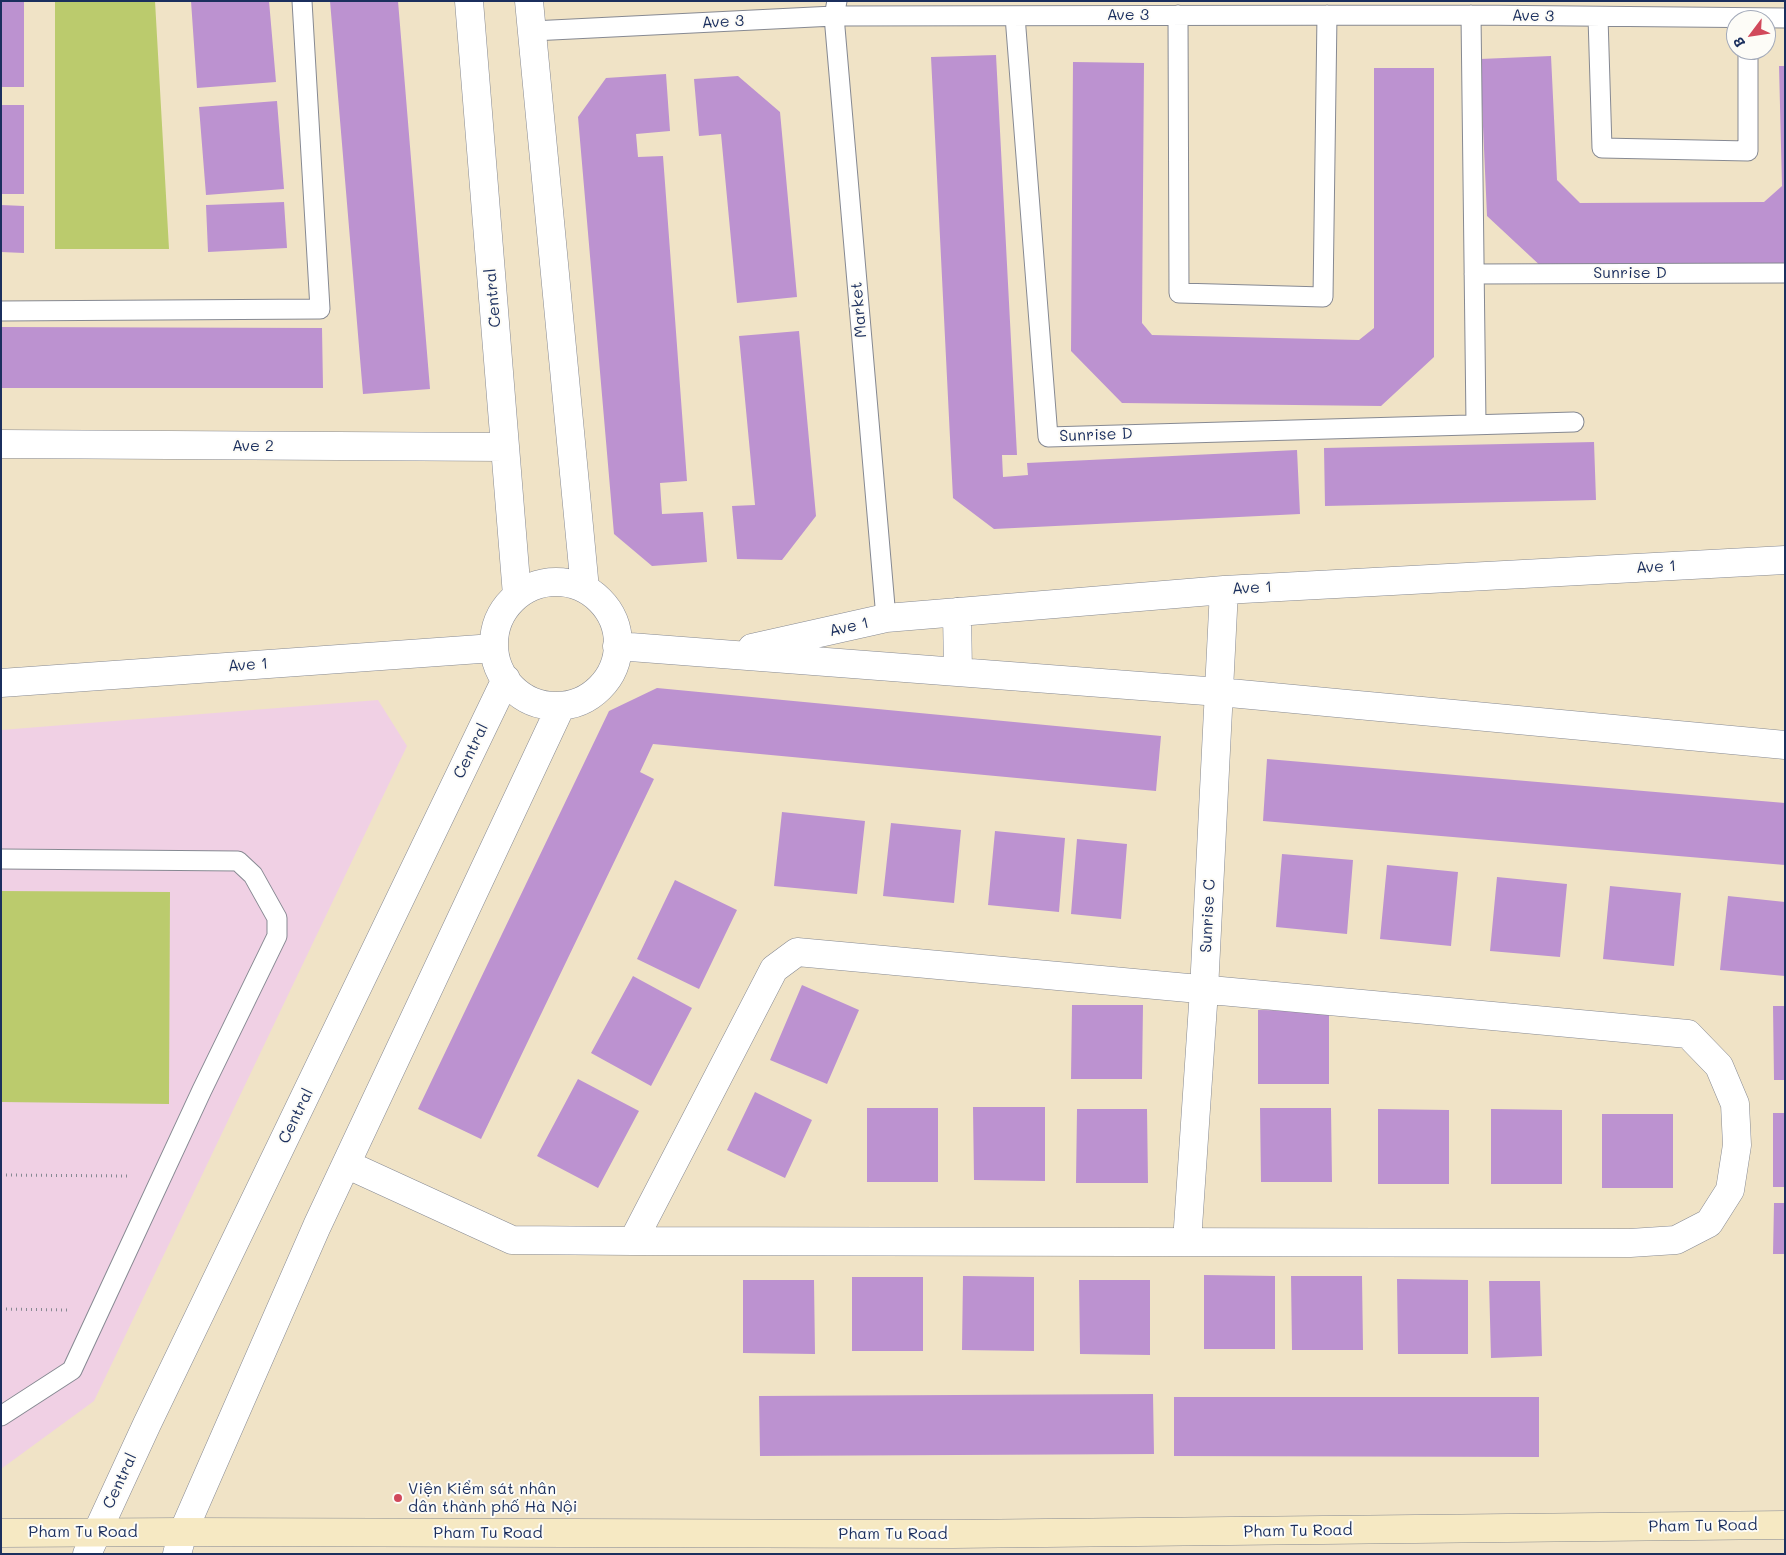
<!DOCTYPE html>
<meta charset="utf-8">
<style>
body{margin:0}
#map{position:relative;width:1786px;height:1555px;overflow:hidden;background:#f0e3c6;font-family:Mali,sans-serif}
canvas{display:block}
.frame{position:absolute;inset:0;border:2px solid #1b2f5e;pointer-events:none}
.north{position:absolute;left:1726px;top:10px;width:50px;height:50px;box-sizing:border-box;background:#fdfcf7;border:1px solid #a3aaba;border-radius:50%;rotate:239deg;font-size:14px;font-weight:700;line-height:20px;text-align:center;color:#1b2f5e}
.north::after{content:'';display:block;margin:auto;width:18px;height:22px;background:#d1495b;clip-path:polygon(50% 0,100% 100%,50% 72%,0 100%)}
</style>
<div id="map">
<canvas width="1786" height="1555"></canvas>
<div class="frame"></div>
<div class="north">B</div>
</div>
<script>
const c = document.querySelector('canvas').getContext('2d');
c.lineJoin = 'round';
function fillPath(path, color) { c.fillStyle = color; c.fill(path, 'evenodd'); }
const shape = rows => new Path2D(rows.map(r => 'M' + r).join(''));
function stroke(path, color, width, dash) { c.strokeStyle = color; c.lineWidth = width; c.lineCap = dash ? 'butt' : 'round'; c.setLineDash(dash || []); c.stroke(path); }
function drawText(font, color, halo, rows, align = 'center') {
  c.font = font + ' Mali,sans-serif'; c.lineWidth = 4; c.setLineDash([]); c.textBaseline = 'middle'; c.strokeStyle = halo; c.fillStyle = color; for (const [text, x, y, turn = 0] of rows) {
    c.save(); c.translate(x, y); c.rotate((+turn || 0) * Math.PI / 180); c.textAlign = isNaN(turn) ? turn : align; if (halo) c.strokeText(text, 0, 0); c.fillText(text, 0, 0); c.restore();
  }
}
const built = shape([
 [378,700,407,746,94,1401,1,1469,1,730]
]);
const green = shape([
 [55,1,155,1,169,249,55,249],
 [1,891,170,892,169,1104,1,1102]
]);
const building = shape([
 [1,1,24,1,24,87,1,87],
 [191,1,269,1,276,82,197,88],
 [330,1,398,1,430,389,363,394],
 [996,55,1017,455,1002,455,1003,477,1028,475,1027,463,1297,450,1300,514,994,529,953,498,931,57],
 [1551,56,1557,180,1580,203,1764,202,1782,186,1779,66,1785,66,1785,269,1545,270,1487,216,1480,59],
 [1073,62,1144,63,1142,323,1152,335,1359,340,1374,328,1374,68,1434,68,1434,357,1381,406,1122,403,1071,351],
 [666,74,670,131,636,134,638,157,663,156,687,481,660,483,662,514,703,512,707,562,652,566,614,534,578,117,606,78],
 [738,76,780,112,797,297,737,303,721,134,699,136,694,79],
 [277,101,284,189,206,195,199,107],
 [1,105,24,105,24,194,1,194],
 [284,202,287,248,208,252,206,205],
 [1,205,24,206,24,253,1,252],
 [1,327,322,328,323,388,1,388],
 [799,331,816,516,782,560,737,559,732,506,755,505,739,336],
 [1594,442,1596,500,1325,506,1324,448],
 [657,688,1161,736,1156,791,653,744,640,772,654,779,481,1139,418,1109,609,711],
 [1267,759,1785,803,1785,865,1263,821],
 [782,812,865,821,857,894,774,886],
 [891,823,961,830,954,903,883,896],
 [995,831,1065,838,1059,912,988,905],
 [1077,839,1127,844,1121,919,1071,914],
 [1282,854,1353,860,1347,934,1276,927],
 [1387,865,1458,872,1451,946,1380,939],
 [1497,877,1567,884,1560,957,1490,951],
 [675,880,737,910,699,989,637,959],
 [1610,886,1681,893,1674,966,1603,959],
 [1728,896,1785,902,1785,976,1720,970],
 [633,976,692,1008,651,1086,591,1053],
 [802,985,859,1010,827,1084,770,1060],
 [1072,1005,1143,1005,1142,1079,1071,1079],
 [1773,1006,1785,1006,1785,1080,1774,1080],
 [1258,1010,1329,1011,1329,1084,1258,1084],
 [578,1079,639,1111,598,1188,537,1156],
 [755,1092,812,1120,785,1178,727,1150],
 [973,1107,1045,1107,1045,1181,974,1180],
 [867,1108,938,1108,938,1182,867,1182],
 [1260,1108,1331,1108,1332,1182,1261,1182],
 [1077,1109,1147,1109,1148,1183,1076,1183],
 [1378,1109,1449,1110,1449,1184,1378,1184],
 [1491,1109,1562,1110,1562,1184,1491,1184],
 [1773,1113,1785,1113,1785,1187,1773,1187],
 [1602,1114,1673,1114,1673,1188,1602,1188],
 [1774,1203,1785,1203,1785,1254,1773,1254],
 [1204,1275,1275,1276,1275,1349,1204,1349],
 [963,1276,1034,1277,1034,1351,962,1350],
 [1291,1276,1362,1276,1363,1350,1292,1350],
 [852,1277,923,1277,923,1351,852,1351],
 [1397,1279,1468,1280,1468,1354,1398,1354],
 [743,1280,814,1280,815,1354,743,1353],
 [1079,1280,1150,1280,1150,1355,1080,1354],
 [1489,1281,1540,1281,1542,1356,1491,1358],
 [1153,1394,1154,1454,760,1456,759,1396],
 [1174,1397,1539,1397,1539,1457,1174,1456]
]);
const path = shape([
 [1,1175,131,1176],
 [1,1309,67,1310]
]);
const service = shape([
 [837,1,834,16,886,618],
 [1178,15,1179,293,1323,297,1327,15],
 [1471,15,1476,424],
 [1015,16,1048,437,1574,422],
 [1598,17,1602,148,1748,151,1748,50],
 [532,31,834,16,1471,15,1785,18],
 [1474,274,1785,273],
 [1,311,320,309,302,1],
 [1,859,238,861,253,875,277,918,277,936,202,1090,72,1370,1,1416]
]);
const minor = shape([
 [469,1,517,595],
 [529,1,585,589],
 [1,444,505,447],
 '494 644a62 62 0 1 1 124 0a62 62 0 1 1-124 0Z',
 [957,612,958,672],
 [617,646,1219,692,1785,745],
 [752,648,886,618,1224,590,1785,560],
 [1,683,494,648],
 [346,1164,512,1240,633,1241,1630,1243,1676,1240,1709,1223,1730,1190,1737,1145,1735,1104,1719,1066,1688,1034,797,952,774,969,633,1241],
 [1187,1242,1204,990,1224,590],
 [87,1554,147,1424,506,679],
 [177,1554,183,1532,317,1226,561,706]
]);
const secondary = shape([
 [1,1533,183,1532,953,1534,1785,1525]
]);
const markers = [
 [398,1498,5,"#d1495b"]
];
const streetNames = [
 ["Ave 3",1128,15],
 ["Ave 3",1533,16,1],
 ["Ave 3",723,22,-3],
 ["Sunrise D",1630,273],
 ["Central",493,298,-95],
 ["Market",859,310,-95],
 ["Sunrise D",1096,435,-2],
 ["Ave 2",253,446],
 ["Ave 1",1656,567,-3],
 ["Ave 1",1252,588,-3],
 ["Ave 1",849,627,-13],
 ["Ave 1",248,665,-4],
 ["Central",471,751,-64],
 ["Sunrise C",1208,916,-87],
 ["Central",296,1116,-64],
 ["Central",120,1481,-65],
 ["Pham Tu Road",1703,1526,-1],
 ["Pham Tu Road",1298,1531,-1],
 ["Pham Tu Road",83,1532],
 ["Pham Tu Road",488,1533],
 ["Pham Tu Road",893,1534]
];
const poiNames = [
 ["Viện Kiểm sát nhân",408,1489],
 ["dân thành phố Hà Nội",408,1507]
];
fillPath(built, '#f0d0e4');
fillPath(green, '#bbcb6d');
fillPath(building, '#bc92d0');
stroke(service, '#868992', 21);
stroke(minor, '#868992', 29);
stroke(secondary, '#868992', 29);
stroke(path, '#868992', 3, [1, 4]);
stroke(service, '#fff', 19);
stroke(minor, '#fff', 28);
stroke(secondary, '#f6e9c3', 28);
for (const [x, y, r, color] of markers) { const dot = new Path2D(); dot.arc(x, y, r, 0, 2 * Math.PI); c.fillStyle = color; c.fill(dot); stroke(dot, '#fdfcf7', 2); }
drawText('16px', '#1b2f5e', '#fdfcf7', streetNames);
drawText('16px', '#1b2f5e', '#fdfcf7', poiNames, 'left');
</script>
